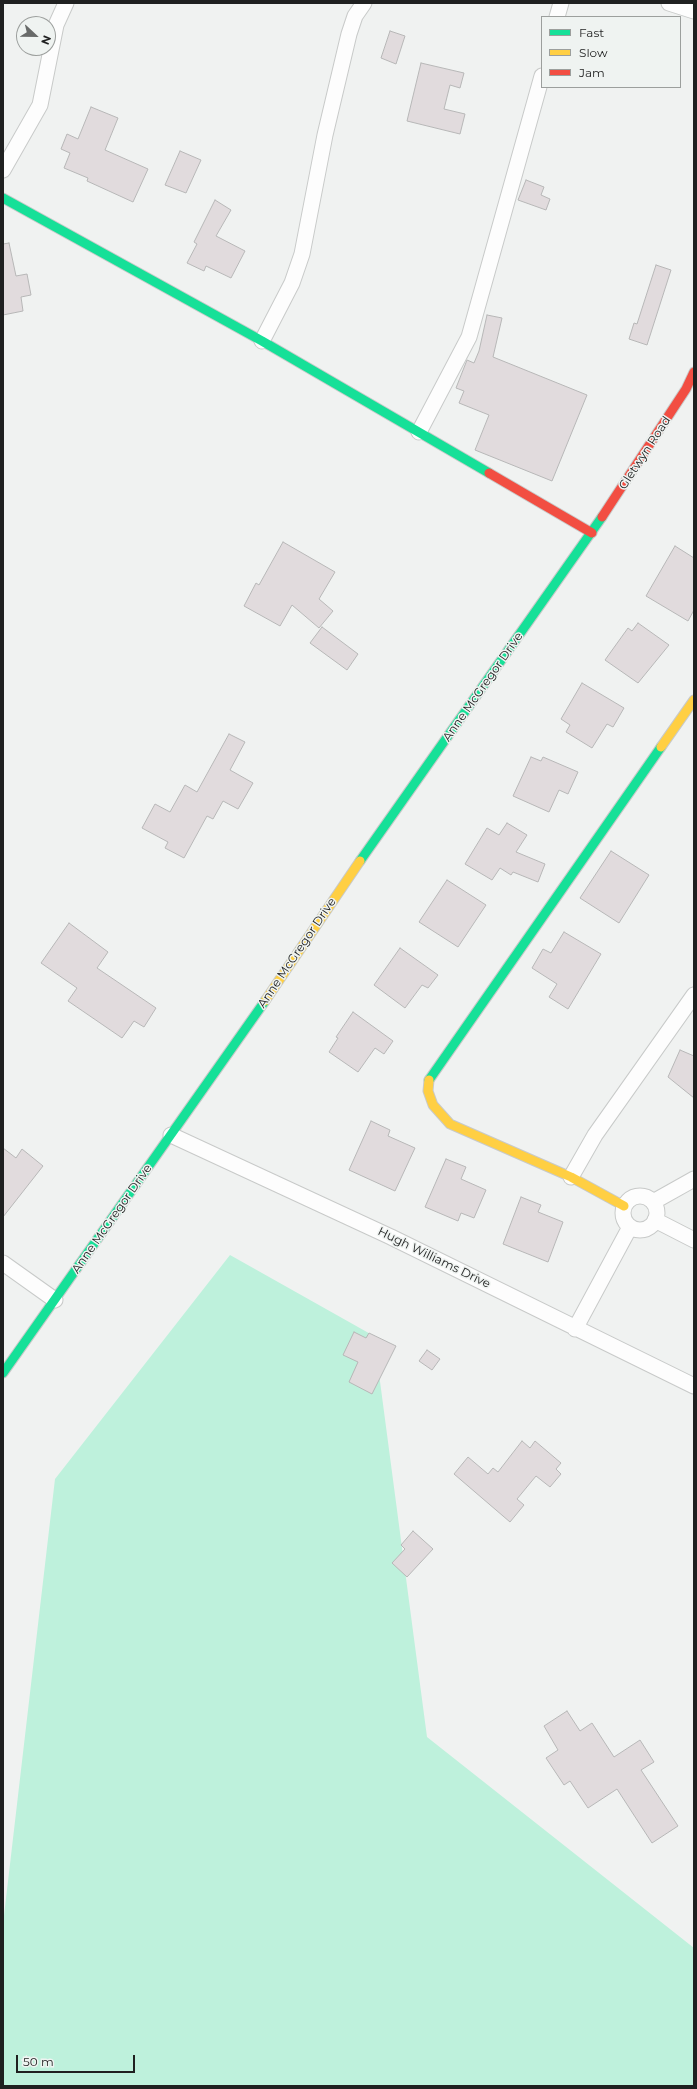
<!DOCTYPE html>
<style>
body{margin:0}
#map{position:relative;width:697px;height:2089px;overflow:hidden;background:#f0f2f1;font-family:Montserrat,sans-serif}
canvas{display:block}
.frame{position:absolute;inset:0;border:4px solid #1f2020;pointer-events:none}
.legend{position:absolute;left:541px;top:16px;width:140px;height:72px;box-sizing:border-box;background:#eff3f1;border:1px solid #9c9f9d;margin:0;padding:5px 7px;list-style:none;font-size:12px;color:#1f2020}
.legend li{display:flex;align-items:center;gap:8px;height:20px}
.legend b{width:20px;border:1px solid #9c9f9d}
.north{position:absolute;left:16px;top:16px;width:40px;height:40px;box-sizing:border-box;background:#eff3f1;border:1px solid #9c9f9d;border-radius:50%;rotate:112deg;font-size:11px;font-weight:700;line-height:16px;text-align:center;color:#1f2020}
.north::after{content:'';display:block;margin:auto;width:14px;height:18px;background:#686a69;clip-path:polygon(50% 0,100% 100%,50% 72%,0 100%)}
.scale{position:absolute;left:16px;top:2055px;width:119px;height:18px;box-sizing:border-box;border:2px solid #1f2020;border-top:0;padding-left:5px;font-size:12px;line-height:14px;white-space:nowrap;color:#1f2020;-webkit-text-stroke:3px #eff3f1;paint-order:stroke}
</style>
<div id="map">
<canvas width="697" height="2089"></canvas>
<div class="frame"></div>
<ul class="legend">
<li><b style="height:5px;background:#16e098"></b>Fast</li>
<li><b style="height:5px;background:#ffcf43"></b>Slow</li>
<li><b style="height:5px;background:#f24e42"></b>Jam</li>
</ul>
<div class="north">N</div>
<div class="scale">50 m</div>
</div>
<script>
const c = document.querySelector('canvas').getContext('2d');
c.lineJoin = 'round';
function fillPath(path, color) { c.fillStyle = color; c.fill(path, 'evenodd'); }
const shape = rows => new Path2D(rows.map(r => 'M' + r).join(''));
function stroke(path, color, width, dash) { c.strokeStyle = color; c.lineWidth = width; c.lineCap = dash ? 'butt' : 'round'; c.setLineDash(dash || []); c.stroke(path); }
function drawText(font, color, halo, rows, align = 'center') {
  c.font = font + ' Montserrat,sans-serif'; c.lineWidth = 3; c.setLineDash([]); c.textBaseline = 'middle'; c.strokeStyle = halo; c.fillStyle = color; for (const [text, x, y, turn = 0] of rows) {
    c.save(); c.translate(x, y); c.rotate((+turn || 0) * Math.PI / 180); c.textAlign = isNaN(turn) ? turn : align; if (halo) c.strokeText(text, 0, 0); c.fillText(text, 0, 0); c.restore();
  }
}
const green = shape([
 [230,1255,374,1336,427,1737,694,1948,694,2086,3,2086,3,1924,55,1479]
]);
const building = shape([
 [390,31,405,36,396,64,381,58,390,31],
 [421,63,464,73,460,88,450,85,444,109,465,114,460,134,407,121,421,63],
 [91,107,118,118,105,150,148,169,133,202,87,181,88,178,64,168,70,153,61,149,67,134,78,139,91,107],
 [180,151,201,160,186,193,165,185,180,151],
 [526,180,544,187,541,195,550,199,546,210,518,200,526,180],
 [215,200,231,210,216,236,245,251,231,278,206,266,204,271,187,263,197,244,194,242,215,200],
 [9,243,16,276,27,274,31,295,21,297,23,311,3,315,3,244,9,243],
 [656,265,671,270,647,345,629,339,634,323,637,324,656,265],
 [487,315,502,318,493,357,587,395,552,481,475,450,489,415,459,403,464,391,456,388,467,360,474,363,479,351,487,315],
 [283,542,335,572,319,599,333,611,319,628,292,605,280,626,244,606,256,583,259,585,283,542],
 [675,546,694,558,694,610,688,621,646,596,675,546],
 [638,623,669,645,638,683,605,660,628,628,632,631,638,623],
 [322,627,358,654,347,670,310,643,322,627],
 [582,683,624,708,613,727,607,724,592,748,566,732,570,725,561,719,582,683],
 [229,734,245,742,230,770,253,783,238,809,223,801,213,819,207,816,184,858,165,848,168,842,142,828,155,804,170,812,185,785,197,792,229,734],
 [531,757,541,761,543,757,578,772,568,794,559,790,549,812,513,796,531,757],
 [507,823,527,835,516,852,545,864,538,882,513,872,511,875,500,868,492,880,465,864,487,828,499,835,507,823],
 [611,851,649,875,619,923,580,898,611,851],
 [447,880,486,905,458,947,419,922,447,880],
 [69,923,108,952,97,968,156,1008,144,1027,134,1021,122,1038,68,1001,77,988,41,963,69,923],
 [564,932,601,954,568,1009,549,997,557,984,532,968,543,949,551,953,564,932],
 [400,948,438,975,428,988,422,985,405,1008,374,985,400,948],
 [353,1012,393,1041,384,1054,375,1048,358,1072,329,1052,338,1038,336,1037,353,1012],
 [680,1050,694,1056,694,1098,668,1077,680,1050],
 [371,1121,390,1130,388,1136,415,1148,395,1191,349,1170,371,1121],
 [3,1148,16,1158,22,1149,43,1166,3,1217,3,1148],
 [446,1159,466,1167,461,1179,486,1190,474,1218,461,1213,458,1221,425,1207,446,1159],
 [521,1197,541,1205,538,1212,563,1222,548,1262,503,1244,521,1197],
 [354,1332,366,1338,369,1333,396,1346,372,1394,349,1382,358,1362,343,1355,354,1332],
 [427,1350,440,1359,432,1370,419,1361,427,1350],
 [522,1441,530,1448,535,1441,561,1463,556,1469,561,1474,550,1487,536,1476,517,1499,524,1505,510,1522,454,1474,468,1457,488,1474,493,1468,498,1472,522,1441],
 [413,1531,433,1549,407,1577,392,1563,405,1549,401,1545,413,1531],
 [567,1711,580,1731,592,1723,614,1757,640,1740,654,1762,641,1770,678,1826,652,1843,617,1789,588,1808,570,1781,564,1785,546,1758,558,1750,544,1726,567,1711]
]);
const street = shape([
 [669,3,694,11],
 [557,17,561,3],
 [3,170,40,105,56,25,66,3],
 [262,341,292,283,302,254,325,135,349,34,355,16,364,3],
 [419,432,469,337,542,76],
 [171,1135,391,1237,694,1386],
 [571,1177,595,1135,694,995],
 '623 1213a17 17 0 1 1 34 0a17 17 0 1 1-34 0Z',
 [653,1202,694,1179],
 [655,1220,694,1240],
 [3,1263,55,1300],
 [575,1329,630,1227]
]);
const fast = shape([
 [3,198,262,341,489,473],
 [360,861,602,517],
 [429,1080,661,747],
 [3,1373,265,1001]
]);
const slow = shape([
 [661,747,694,700],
 [265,1001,360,861],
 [429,1080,428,1091,433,1105,450,1124,571,1177,624,1206]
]);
const jam = shape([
 [489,473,592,533],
 [602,517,686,389,694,372]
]);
const streetNames = [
 ["Gletwyn Road",645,453,-57],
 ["Anne McGregor Drive",483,687,-55],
 ["Anne McGregor Drive",297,953,-56],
 ["Anne McGregor Drive",112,1219,-55],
 ["Hugh Williams Drive",434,1258,26]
];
fillPath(green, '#bef1dc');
fillPath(building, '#e1dbdd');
stroke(building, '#b7b7b7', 1);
stroke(street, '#c8cac9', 17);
stroke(fast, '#c8cac9', 11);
stroke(slow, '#c8cac9', 11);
stroke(jam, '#c8cac9', 11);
stroke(street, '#fdfdfd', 15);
stroke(fast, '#16e098', 9);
stroke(slow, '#ffcf43', 9);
stroke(jam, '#f24e42', 9);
drawText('12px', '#1f2020', '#eff3f1', streetNames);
</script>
